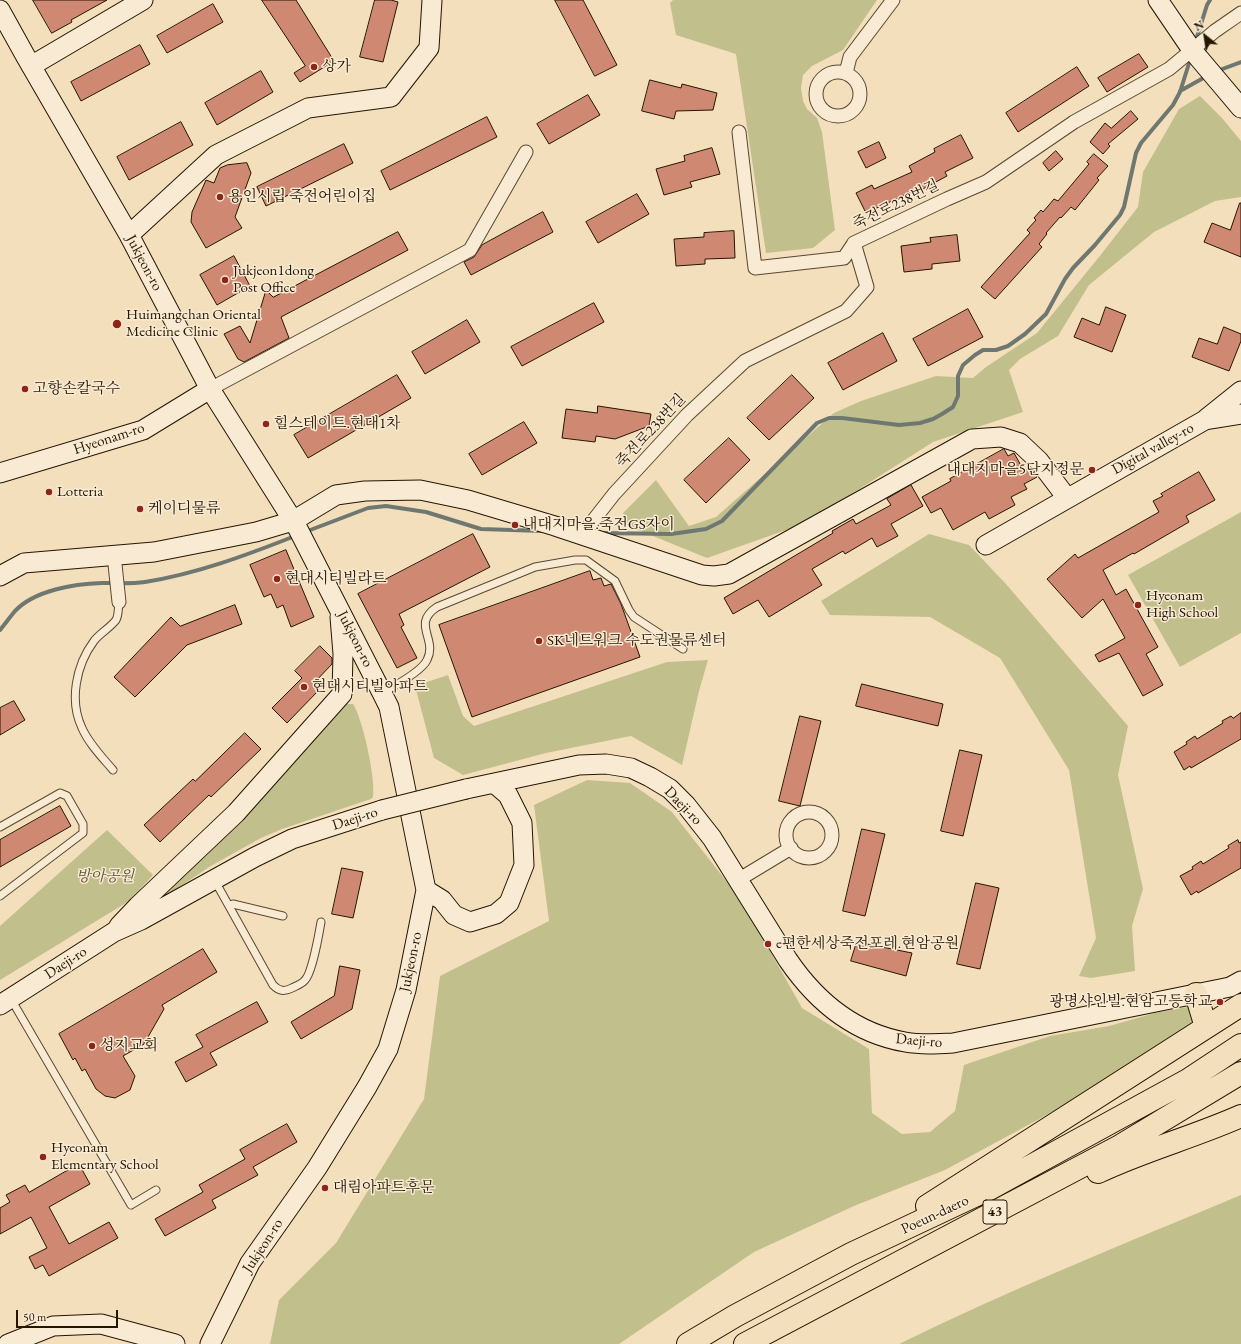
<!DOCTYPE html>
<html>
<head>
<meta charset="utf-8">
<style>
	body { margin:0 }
	#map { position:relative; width:1241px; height:1344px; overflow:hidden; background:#f4dfbc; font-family:"EB Garamond",serif }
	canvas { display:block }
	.north { position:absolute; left:1185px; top:16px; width:40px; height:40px; -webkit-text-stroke:3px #f8ead3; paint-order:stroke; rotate:330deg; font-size:11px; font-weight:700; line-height:16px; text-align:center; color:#251501 }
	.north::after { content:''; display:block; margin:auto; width:14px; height:18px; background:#251501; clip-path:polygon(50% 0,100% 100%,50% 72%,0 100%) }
	.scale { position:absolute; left:16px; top:1310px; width:102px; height:18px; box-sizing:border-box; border:2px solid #251501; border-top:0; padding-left:5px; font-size:12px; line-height:14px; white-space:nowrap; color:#251501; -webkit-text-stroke:3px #f8ead3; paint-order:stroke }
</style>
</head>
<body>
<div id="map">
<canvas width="1241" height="1344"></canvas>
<div class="north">N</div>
<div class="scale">50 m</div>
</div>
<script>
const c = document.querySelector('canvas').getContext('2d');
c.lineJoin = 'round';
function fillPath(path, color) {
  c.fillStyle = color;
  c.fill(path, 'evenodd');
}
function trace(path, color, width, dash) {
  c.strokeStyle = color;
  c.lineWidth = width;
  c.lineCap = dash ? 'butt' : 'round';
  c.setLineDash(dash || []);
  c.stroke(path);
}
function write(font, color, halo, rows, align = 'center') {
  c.font = font + ' "EB Garamond","Noto Serif KR",serif';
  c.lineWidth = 3;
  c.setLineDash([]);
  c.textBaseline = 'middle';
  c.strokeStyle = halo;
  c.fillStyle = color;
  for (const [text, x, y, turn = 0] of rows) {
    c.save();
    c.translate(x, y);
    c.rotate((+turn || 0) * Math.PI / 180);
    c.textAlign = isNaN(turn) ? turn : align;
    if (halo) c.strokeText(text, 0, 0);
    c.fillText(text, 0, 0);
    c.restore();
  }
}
fillPath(new Path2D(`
	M673 0H877L843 50 812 66 803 75 801 88 803 101 807 109 817 118 822 132 835 230 813 248 766 253 736 54 676 35 670 3Z
	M1200 96 1222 118 1241 141V197L1215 201 1154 232 1089 285 1058 336 1020 359 1009 370 1023 412 933 442 806 523 707 558 626 525 623 513 656 480 689 526 716 517 834 413 861 401 936 376 973 378 986 367 1037 333 1099 257 1138 207 1143 172 1179 109Z
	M1241 512V633L1180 667 1128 575Z
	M929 534 969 545 1006 584 1128 726 1118 775 1143 889 1132 926 1135 971 1091 978 1079 976 1096 938 1069 770 1000 658 930 617 830 615 821 601Z
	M708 660 699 691 682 765 631 736 546 753 463 775 434 758 415 686 448 675 463 716 474 726 667 662Z
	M347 704H353C363 719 376 780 373 797L371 799 282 829 261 838 209 867 159 901 156 900 201 854 261 800 343 705Z
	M587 780 630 783 672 812 742 901 802 1008 869 1049 872 1113 902 1134 930 1132 955 1111 964 1065 1050 1036 1109 1026 1155 1013 1193 1006 1197 1021 1089 1092 945 1170 854 1206 754 1252 619 1344H270L279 1300 336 1243 424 1099 440 976 549 921 534 805Z
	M107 830 153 875 129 901 0 980V926Z
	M1241 1195V1344H899C1011 1289 1126 1243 1241 1195Z`), '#c1c08d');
trace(new Path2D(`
	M1195 43 1207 5 1210 0
	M1217 71 1241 62
	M1180 91 1207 76
	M305 532 368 508 386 506 426 512 481 529 543 531
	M602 533 671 534 706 529 722 521 817 423 829 418H842L899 425 920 423 933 419 942 414 953 407 958 396V376L963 365 975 355 983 350H996L1008 346 1025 334 1046 314 1065 279 1073 268 1095 245 1120 215 1124 207 1136 153 1141 143 1173 105 1180 92 1191 57
	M0 630C5 624 10 617 15 611 35 590 74 584 102 583 116 583 131 584 145 582 196 574 247 555 295 536`), '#6e7870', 4);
const building = new Path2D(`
	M33 0H107L71 20 72 22 52 33Z
	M262 0H296L334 61 300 82 294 73 305 66Z
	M375 0H391L398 2 383 62 360 57Z
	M555 0H583L617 65 595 76Z
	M213 4 223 22 167 53 157 36Z
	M140 45 150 64 81 101 71 82Z
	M1139 54 1148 67 1107 92 1098 78Z
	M1077 67 1089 86 1018 132 1006 113Z
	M261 71 273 92 217 125 205 103Z
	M650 80 681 88 682 84 717 93 713 110 676 111 674 119 642 111Z
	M588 95 600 115 549 144 537 124Z
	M1131 111 1138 119 1108 144 1110 146 1103 154 1090 142 1105 123 1111 128Z
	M487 117 497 137 390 190 381 171Z
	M181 122 193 145 129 180 117 157Z
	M961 135 973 158 945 172 947 176 921 190 920 188 866 213 856 193 872 185 874 189 912 172 909 166 935 152 934 149Z
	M879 142 886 158 866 168 858 152Z
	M344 144 353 163 266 206 257 187Z
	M712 148 720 174 690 182 692 187 664 195 656 169 685 161 684 156Z
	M1056 151 1063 159 1049 171 1043 163Z
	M1094 154 1108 166 1097 178 1099 180 1075 210 1071 207 1061 218 1060 217 1046 233 1047 234 1039 244 1042 247 995 299 981 287 1030 233 1027 230 1036 220 1034 218 1041 210 1043 212 1054 199 1058 201 1089 164 1087 162Z
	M247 163 251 173 235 217 242 228 206 248 191 222 192 212 206 180 214 183 220 168 227 165Z
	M637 194 649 214 598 243 586 222Z
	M1240 203H1241V257L1204 242 1212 223 1230 230Z
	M543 212 553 232 471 275 464 262 474 257 482 245Z
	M734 231 735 258 705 259V264L676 266 674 239 704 237V233Z
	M398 232 408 250 281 317 289 338 244 362 238 359 224 334 240 326 250 343 266 290 273 297Z
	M957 235 960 261 932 264V269L904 272 901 246 931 242 930 238Z
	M234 256 250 286 217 305 200 275Z
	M594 303 604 322 522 366 511 347Z
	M1106 307 1126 315 1112 352 1074 337 1082 318 1099 325Z
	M968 309 983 337 928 366 913 339Z
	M467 320 480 342 425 374 412 352Z
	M1224 327 1241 334V341L1229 371 1192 357 1199 338 1217 344Z
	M883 333 897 361 843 390 828 363Z
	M397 375 411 398 308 458 294 435Z
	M792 375 814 398 769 440 747 418Z
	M598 406 651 414 649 426 615 439 596 436 595 442 562 438 566 409 597 413Z
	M524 422 537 443 482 475 469 454Z
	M729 438 750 460 706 503 684 480Z
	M1004 449 1008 456 1014 453 1024 471 1030 468 1037 477 1024 484 1027 489 1011 497 1015 505 989 519 985 512 953 530 941 508 931 513 922 497 951 481 950 479Z
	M1199 472 1215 500 1186 516 1189 522 1134 554 1133 553 1103 570 1116 595 1126 589 1158 647 1146 654 1163 685 1143 696 1119 653 1099 662 1095 655 1125 638 1103 599 1082 618 1047 579 1075 554 1078 558 1159 512 1153 501 1163 496 1161 494Z
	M911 485 923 506 891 524 898 536 877 547 872 538 845 554 843 551 812 569 822 585 769 617 758 600 733 614 724 598 833 533 832 531 853 519 856 524 891 505 887 499Z
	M473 534 490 567 399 614 404 625 401 627 417 658 397 668 358 594Z
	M286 550 314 617 291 627 283 605 277 608 271 594 264 597 250 565Z
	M590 571 593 580 601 578 604 586 611 584 621 604 640 657 472 717 439 625Z
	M235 605 242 624 187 645 135 697 114 677 171 617 180 626Z
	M320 646 332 658V664L313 684 319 690 287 723 272 708 302 678 295 671Z
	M862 684 943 704 938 726 856 706Z
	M14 701 25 720 0 735V708Z
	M1241 713V739L1191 768 1190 766 1184 770 1174 752 1187 744 1186 742 1195 736 1197 739 1223 723 1222 721 1231 716 1233 718Z
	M800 716 821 721 800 806 779 801Z
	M245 733 261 749 211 797 209 795 160 842 144 825 193 779 195 781Z
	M960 750 982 755 963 836 941 831Z
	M60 806 71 826 0 867V840Z
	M862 829 885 834 865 916 843 911Z
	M1238 840 1239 843 1241 842V868L1198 893 1197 891 1191 895 1180 876 1193 869 1192 867 1201 861 1203 864 1229 848 1228 846Z
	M342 868 363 872 353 918 332 914Z
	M976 883 999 888 980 969 957 964Z
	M857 942 912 953 906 976 851 961Z
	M203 949 217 972 162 1005 164 1009 144 1044 123 1056 135 1076 130 1090 115 1098 105 1096 96 1089 85 1069 82 1071 75 1058 73 1060 59 1034Z
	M340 966 360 970 352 1009 301 1039 291 1022 334 996Z
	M257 1002 268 1022 210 1053 217 1065 186 1082 175 1062 203 1047 196 1035Z
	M287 1124 297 1142 253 1167 258 1175 212 1200 216 1208 165 1236 155 1219 203 1192 199 1185 245 1159 240 1150Z
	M79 1164 90 1184 49 1207 69 1244 109 1222 118 1238 49 1276 43 1265 35 1269 29 1257 47 1248 31 1217 0 1234V1208L10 1202 6 1195 25 1185 29 1192Z`);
fillPath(building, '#cf8973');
trace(building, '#251501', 1);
const lane = new Path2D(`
	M382 693C393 687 422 671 427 660 438 639 411 624 437 607L535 567 575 560H586L615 581 629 610 634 617 683 649
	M113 770C102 757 89 744 82 728 69 701 76 665 94 641 100 633 110 628 116 620 119 615 118 607 119 602
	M0 827 60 793 67 796 83 824V833L0 896
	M215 881 273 985C279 991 284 992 292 988 296 986 302 984 305 980 312 973 319 934 321 922
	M230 905 233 904 283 916
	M11 999 131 1205 156 1190`);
const street = new Path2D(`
	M816 94a22 22 0 1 1 44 0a22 22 0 1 1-44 0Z
	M846 73 850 57 893 0
	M739 132 755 268 844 258 854 243
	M210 389 470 250 526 152
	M582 535 614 494 687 415 745 361 846 311 867 287 854 243 947 199 986 182 1074 122 1169 69 1215 31 1241 13
	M114 555 119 602
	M786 835a23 23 0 1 1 46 0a23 23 0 1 1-46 0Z
	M738 880 791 848`);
const secondary = new Path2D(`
	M1158 0 1192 50 1241 108
	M0 10 26 57 129 235 210 389 297 527 382 693 389 707 426 890 406 990 388 1049 367 1087 317 1168 250 1263 210 1344
	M31 66 143 0
	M129 235 216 155 308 108 391 97 429 48 432 0
	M1206 419 1241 391
	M0 473 143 430 210 389
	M986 545 1205 420 1241 414
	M0 576 24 563 154 552 256 532 293 521 336 495 365 491 420 490 468 500 555 526 702 575 714 576 729 574 972 439 1001 437 1020 443 1039 461 1067 498
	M466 789 579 765 606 764 631 768 650 777 670 789 686 805 712 838 788 960C816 1001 854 1033 905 1042 921 1045 937 1044 953 1043L1230 987 1241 981
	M426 890 442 900 454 915 470 922 496 914 509 903 524 865 522 823 508 795 494 783
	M119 926 138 906 236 813 342 694 343 654 340 617
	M0 1005 114 932 141 920 255 857 292 839 382 810
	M8 1344 53 1326 101 1324 175 1344`);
const highway = new Path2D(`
	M1196 994 1206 1027
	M1098 1172C1144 1150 1194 1137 1241 1116
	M927 1206 1241 1005
	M688 1344 735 1316 851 1254 989 1189 1188 1080 1241 1045
	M745 1344 1120 1146 1241 1073`);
trace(lane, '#594830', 9);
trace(street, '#594830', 15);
trace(secondary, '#251501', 21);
trace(highway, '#251501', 24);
trace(lane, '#f8ead3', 7);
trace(street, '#f8ead3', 13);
trace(secondary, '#f8ead3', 19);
trace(highway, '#f4dfbc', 22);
const secondaryBridge = new Path2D(`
	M382 810 466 789`);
trace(secondaryBridge, '#251501', 21, []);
trace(secondaryBridge, '#f8ead3', 19);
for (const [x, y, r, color] of [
	[314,67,4,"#8f2418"],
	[220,197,4,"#8f2418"],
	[225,280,4,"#8f2418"],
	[117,324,5,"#8f2418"],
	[25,389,4,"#8f2418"],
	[266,424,4,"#8f2418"],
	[1092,470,4,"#8f2418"],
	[49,492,4,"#8f2418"],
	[140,509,4,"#8f2418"],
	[515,525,4,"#8f2418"],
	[277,579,4,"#8f2418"],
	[1138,605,4,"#8f2418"],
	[539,641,4,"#8f2418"],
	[304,687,4,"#8f2418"],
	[768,944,4,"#8f2418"],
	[1220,1002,4,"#8f2418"],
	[92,1046,4,"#8f2418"],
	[43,1157,4,"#8f2418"],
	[325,1188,4,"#8f2418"]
]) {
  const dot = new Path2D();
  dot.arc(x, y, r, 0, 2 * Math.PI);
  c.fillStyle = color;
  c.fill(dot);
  trace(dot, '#f8ead3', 1.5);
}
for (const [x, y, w] of [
	[995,1212,24]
]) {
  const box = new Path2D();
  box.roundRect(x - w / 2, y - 12, w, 24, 3);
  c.fillStyle = '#f8ead3';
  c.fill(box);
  trace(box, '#251501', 1);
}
write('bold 14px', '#251501', null, [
	["43",995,1212]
]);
write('15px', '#251501', '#f8ead3', [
	["상가",322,67],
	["용인시립 죽전어린이집",228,197],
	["Jukjeon1dong",233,271],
	["Post Office",233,288],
	["Huimangchan Oriental",126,315],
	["Medicine Clinic",126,332],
	["고향손칼국수",33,389],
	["힐스테이트.현대1차",274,424],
	["내대지마을5단지정문",1084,470,"right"],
	["Lotteria",57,492],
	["케이디물류",148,509],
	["내대지마을.죽전GS자이",523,525],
	["현대시티빌라트",285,579],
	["Hyeonam",1146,596],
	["High School",1146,613],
	["SK네트워크 수도권물류센터",547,641],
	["현대시티빌아파트",312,687],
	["e편한세상죽전포레.현암공원",776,944],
	["광명샤인빌.현암고등학교",1212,1002,"right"],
	["성지교회",100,1046],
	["Hyeonam",51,1148],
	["Elementary School",51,1165],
	["대림아파트후문",333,1188]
], 'left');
write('15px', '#251501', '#f8ead3', [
	["죽전로238번길",896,205,-26],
	["Jukjeon-ro",144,263,62],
	["죽전로238번길",651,431,-47],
	["Hyeonam-ro",109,439,-18],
	["Digital valley-ro",1153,449,-29],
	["Jukjeon-ro",355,639,63],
	["Daeji-ro",683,806,46],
	["Daeji-ro",355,819,-18],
	["Jukjeon-ro",411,962,-78],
	["Daeji-ro",66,963,-33],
	["Daeji-ro",919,1041,5],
	["Poeun-daero",935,1215,-25],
	["Jukjeon-ro",263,1246,-57]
]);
write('italic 15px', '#5c5132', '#f8ead3', [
	["방아공원",105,877]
]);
</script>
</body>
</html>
